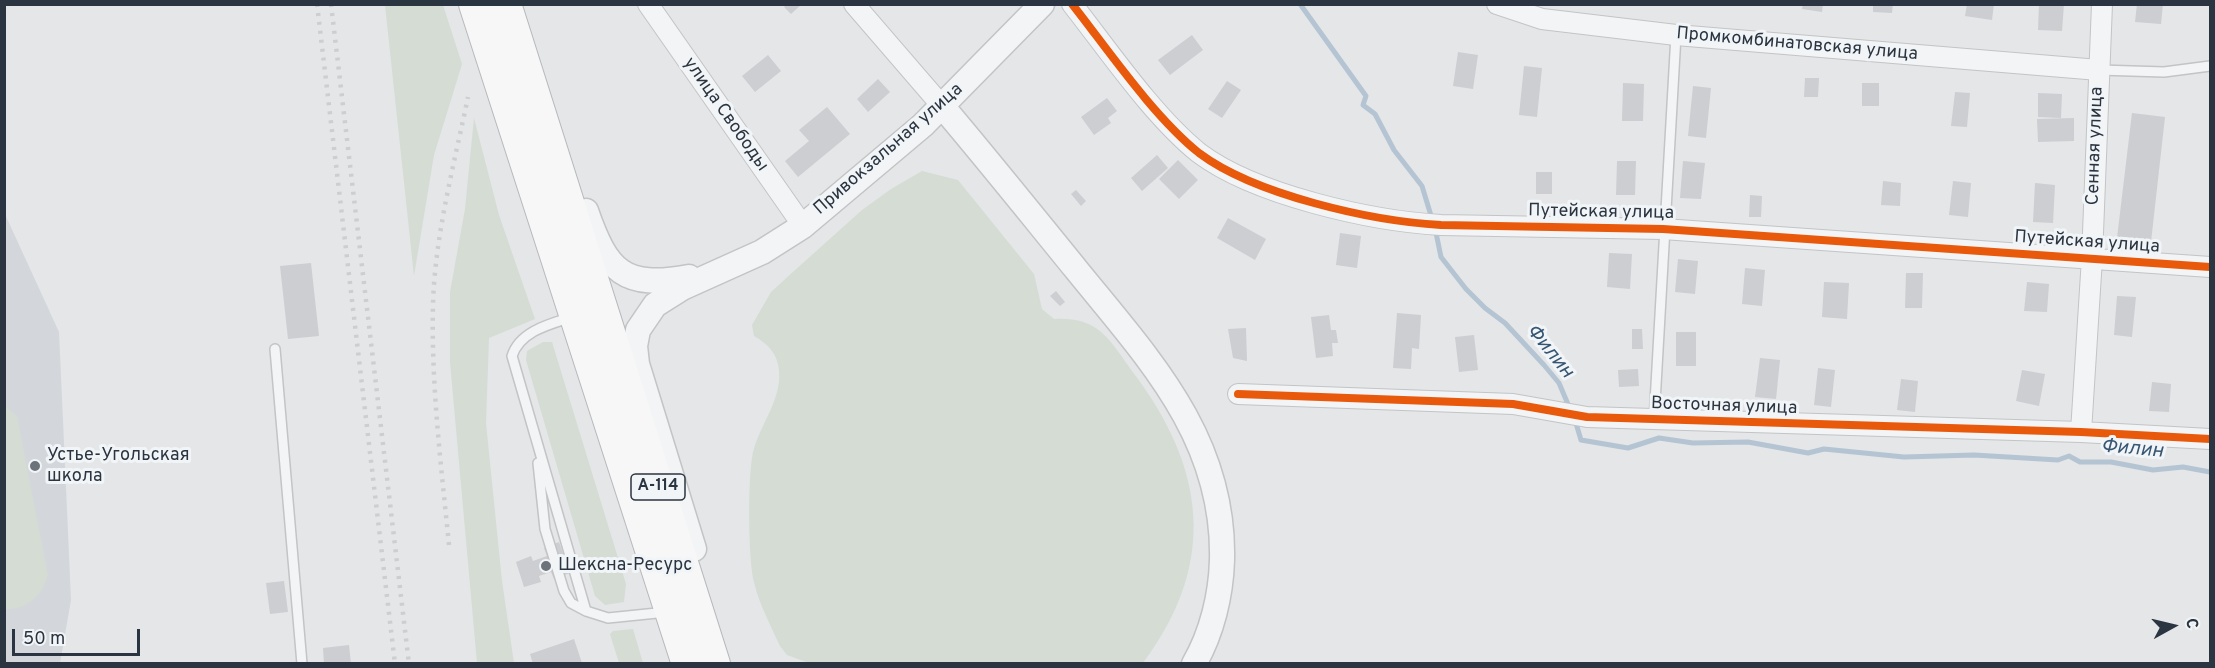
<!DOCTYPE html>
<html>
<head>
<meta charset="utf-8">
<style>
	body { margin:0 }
	#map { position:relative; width:2215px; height:668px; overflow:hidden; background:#e4e6e8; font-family:Overpass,sans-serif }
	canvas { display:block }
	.frame { position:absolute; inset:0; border:6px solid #2b3541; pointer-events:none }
	.north { position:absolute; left:2143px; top:596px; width:60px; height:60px; -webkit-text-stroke:4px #f2f5f7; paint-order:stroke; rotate:82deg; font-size:16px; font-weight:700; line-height:24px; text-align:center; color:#2b3541 }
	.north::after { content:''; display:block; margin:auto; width:21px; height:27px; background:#2b3541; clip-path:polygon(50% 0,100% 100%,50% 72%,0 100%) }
	.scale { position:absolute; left:12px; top:629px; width:128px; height:27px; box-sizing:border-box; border:3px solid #2b3541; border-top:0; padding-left:8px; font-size:18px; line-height:21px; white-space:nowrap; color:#2b3541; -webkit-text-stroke:4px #f2f5f7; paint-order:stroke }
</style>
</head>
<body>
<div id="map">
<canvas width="2215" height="668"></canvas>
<div class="frame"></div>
<div class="north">С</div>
<div class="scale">50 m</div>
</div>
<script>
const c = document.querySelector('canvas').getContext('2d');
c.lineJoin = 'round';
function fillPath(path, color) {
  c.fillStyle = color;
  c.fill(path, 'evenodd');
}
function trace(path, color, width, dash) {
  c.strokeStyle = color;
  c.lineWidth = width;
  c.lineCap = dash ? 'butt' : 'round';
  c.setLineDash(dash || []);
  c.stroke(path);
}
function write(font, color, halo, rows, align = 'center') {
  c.font = font + ' Overpass,sans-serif';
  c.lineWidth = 6;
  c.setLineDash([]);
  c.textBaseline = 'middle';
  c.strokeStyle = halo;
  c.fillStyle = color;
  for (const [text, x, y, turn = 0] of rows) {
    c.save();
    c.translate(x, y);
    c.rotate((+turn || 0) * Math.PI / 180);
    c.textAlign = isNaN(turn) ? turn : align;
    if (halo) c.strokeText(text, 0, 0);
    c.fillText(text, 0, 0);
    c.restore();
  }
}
fillPath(new Path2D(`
	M4 212 59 332 71 600 60 663H5Z`), '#d3d6db');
fillPath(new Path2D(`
	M385 5H443L462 64 434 155 414 276Z
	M474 118 499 215 535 319 489 338 486 423 502 581 514 663H477L450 362V292L465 209Z
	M922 171 958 180 1034 274 1042 309 1054 319C1099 317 1108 338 1132 371 1206 468 1218 563 1143 663H809L787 655 780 646C771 626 759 604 754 582 748 560 748 482 752 458 756 429 782 402 779 371 778 354 768 344 754 336L752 325 771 292 794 271 862 210 891 189Z
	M543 342H552L626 584 624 602 605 605 595 596 526 360 527 351Z
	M5 406 17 416 48 575C42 596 27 610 4 609Z
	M633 629 643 663H619L610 634 613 631Z`), '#d5dcd4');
trace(new Path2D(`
	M1300 4 1366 96 1363 105 1375 114 1394 150 1422 186 1432 219
	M1435 228 1441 257 1466 289 1485 308 1505 323 1544 365 1559 383 1570 409
	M1575 420 1581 440 1628 448 1659 438 1693 443 1748 442 1808 453 1824 449 1904 457 1974 455 2058 460 2069 456 2080 462H2111L2153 470 2183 467 2210 472`), '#b4c4d2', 5);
fillPath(new Path2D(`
	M787 4H802L791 14 784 7Z
	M1803 4H1823L1822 12 1802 9Z
	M1873 4H1893L1892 13 1873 12Z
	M1967 4H1994L1992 20 1965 16Z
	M2039 4H2064L2062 31 2038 30Z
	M2137 4H2163L2161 24 2135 22Z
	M1192 35 1203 50 1170 75 1158 60Z
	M1458 52 1478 55 1473 89 1453 86Z
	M768 55 781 71 755 92 742 76Z
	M1524 66 1542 68 1537 117 1519 115Z
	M1805 78H1819L1818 97H1804Z
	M878 79 890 92 868 112 857 99Z
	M1227 81 1241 90 1222 118 1208 109Z
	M1623 83 1644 84 1643 121H1622Z
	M1862 83H1879V106H1862Z
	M1693 86 1711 88 1706 138 1688 136Z
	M1955 92 1970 93 1967 127 1951 126Z
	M2038 93 2062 94 2061 118 2038 117Z
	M1107 98 1117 111 1108 118 1111 123 1094 135 1081 117Z
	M827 107 850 134 798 177 785 161 809 141 799 130Z
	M2132 113 2165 117 2151 242 2117 238Z
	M2074 118V141L2038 142 2037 119Z
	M1157 155 1168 168 1142 191 1131 178Z
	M1178 160 1198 180 1179 199 1159 179Z
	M1617 161H1636L1635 195H1616Z
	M1683 161 1705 163 1701 199 1680 198Z
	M1536 172H1552V194H1536Z
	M1883 181 1901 183 1900 206 1881 205Z
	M1953 181 1971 183 1968 217 1949 215Z
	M2035 183 2055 185 2053 223 2033 222Z
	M1076 190 1086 201 1081 206 1071 194Z
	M1750 195 1762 196 1761 217H1749Z
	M1228 218 1266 239 1255 260 1217 238Z
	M1340 233 1361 236 1357 268 1336 265Z
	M1609 253 1632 254 1630 289 1607 287Z
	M1678 259 1698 261 1695 294 1675 292Z
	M311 263 319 336 288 339 280 266Z
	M1745 268 1765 270 1762 306 1742 304Z
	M1906 273H1923L1922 308H1905Z
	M1824 282 1849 283 1847 319 1822 317Z
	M2027 282 2049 284 2047 312 2024 311Z
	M1056 291 1065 302 1060 306 1050 296Z
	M2117 296 2136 297 2132 337 2114 335Z
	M1397 313 1421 315 1419 349 1412 348 1411 369 1393 368Z
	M1329 315 1331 330H1336L1338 343H1332L1333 356 1316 358 1311 317Z
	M1246 328 1247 361 1233 358 1228 329Z
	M1632 329H1642L1643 349H1632Z
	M1676 332H1696V366H1676Z
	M1474 335 1478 370 1459 372 1455 337Z
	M1760 358 1780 360 1776 399 1755 397Z
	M1818 368 1835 370 1831 407 1814 405Z
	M1638 369 1639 386 1619 387 1618 370Z
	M2022 370 2045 374 2039 406 2016 401Z
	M1901 379 1918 381 1915 412 1897 410Z
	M2152 382 2171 384 2169 412 2149 411Z
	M559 542 570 573 554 579 551 572 539 576 541 582 524 587 516 562 531 556 533 561 547 556 544 548Z
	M284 581 288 612 270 614 266 583Z
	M574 639 582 663 533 664 530 654Z
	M349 645 351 664H324L323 648Z`), '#ccced1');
const service = new Path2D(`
	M2099 70 2164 72 2210 66
	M572 317C550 324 520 331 512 356L586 611 608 618 667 612
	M275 349 302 664
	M1654 420 1676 35
	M538 463 545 529 564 591 571 603 586 611`);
const minor = new Path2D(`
	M648 4 803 226
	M854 4 942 106
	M1072 4C1109 51 1153 116 1199 153 1255 195 1371 221 1441 225L1663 229 2210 267
	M1497 4 1542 19 1676 35 2099 70
	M1238 394 1513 404 1587 417 2081 432 2210 439
	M2081 432 2092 258 2102 4`);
const tertiary = new Path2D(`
	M942 106C987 159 1031 214 1075 268 1147 357 1225 437 1222 560 1221 595 1212 633 1194 664
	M586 211C607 272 624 289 689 277
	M694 549 637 364 635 346 638 330 655 305 682 288 762 252 803 226 923 125 1042 4`);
const trunk = new Path2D(`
	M475 4 688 664
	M505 4 714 664`);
trace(service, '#c2c4c6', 12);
trace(minor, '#c2c4c6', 22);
trace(tertiary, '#c2c4c6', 27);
trace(trunk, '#b7b9bd', 34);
trace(service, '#f3f4f5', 9);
trace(minor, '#f3f4f5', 20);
trace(tertiary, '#f3f4f5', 24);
trace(trunk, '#f7f7f7', 32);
trace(new Path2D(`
	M317 4 395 664
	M331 4 409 664
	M449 545C441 465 431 384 433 304 435 235 454 165 468 97`), '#cdced0', 4.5, [3, 6]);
trace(new Path2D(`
	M1072 4C1109 51 1153 116 1199 153 1255 195 1371 221 1441 225L1663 229 2210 267
	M1238 394 1513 404 1587 417 2081 432 2210 439`), '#e8590c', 8);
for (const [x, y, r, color] of [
	[35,466,6,"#6c737b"],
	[546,566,6,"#6c737b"]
]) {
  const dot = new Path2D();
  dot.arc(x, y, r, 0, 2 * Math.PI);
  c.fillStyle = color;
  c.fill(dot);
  trace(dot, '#f2f5f7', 2);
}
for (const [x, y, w] of [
	[658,487,54]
]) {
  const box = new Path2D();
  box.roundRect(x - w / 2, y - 13, w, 26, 4.5);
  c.fillStyle = '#f2f5f7';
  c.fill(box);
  trace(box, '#2b3541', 1.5);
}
write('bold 16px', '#2b3541', null, [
	["А-114",658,487]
]);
write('18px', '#2b3541', '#f2f5f7', [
	["Промкомбинатовская улица",1797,45,5],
	["улица Свободы",725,115,55],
	["Сенная улица",2096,146,-88],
	["Привокзальная улица",889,150,-41],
	["Путейская улица",1601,213,1],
	["Путейская улица",2087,243,4],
	["Восточная улица",1724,407,2]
]);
write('18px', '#2b3541', '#f2f5f7', [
	["Устье-Угольская",47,456],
	["школа",47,477],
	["Шексна-Ресурс",558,566]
], 'left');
write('italic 20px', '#375673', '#f2f5f7', [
	["Филин",1549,352,51],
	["Филин",2132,450,5]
]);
</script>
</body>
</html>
